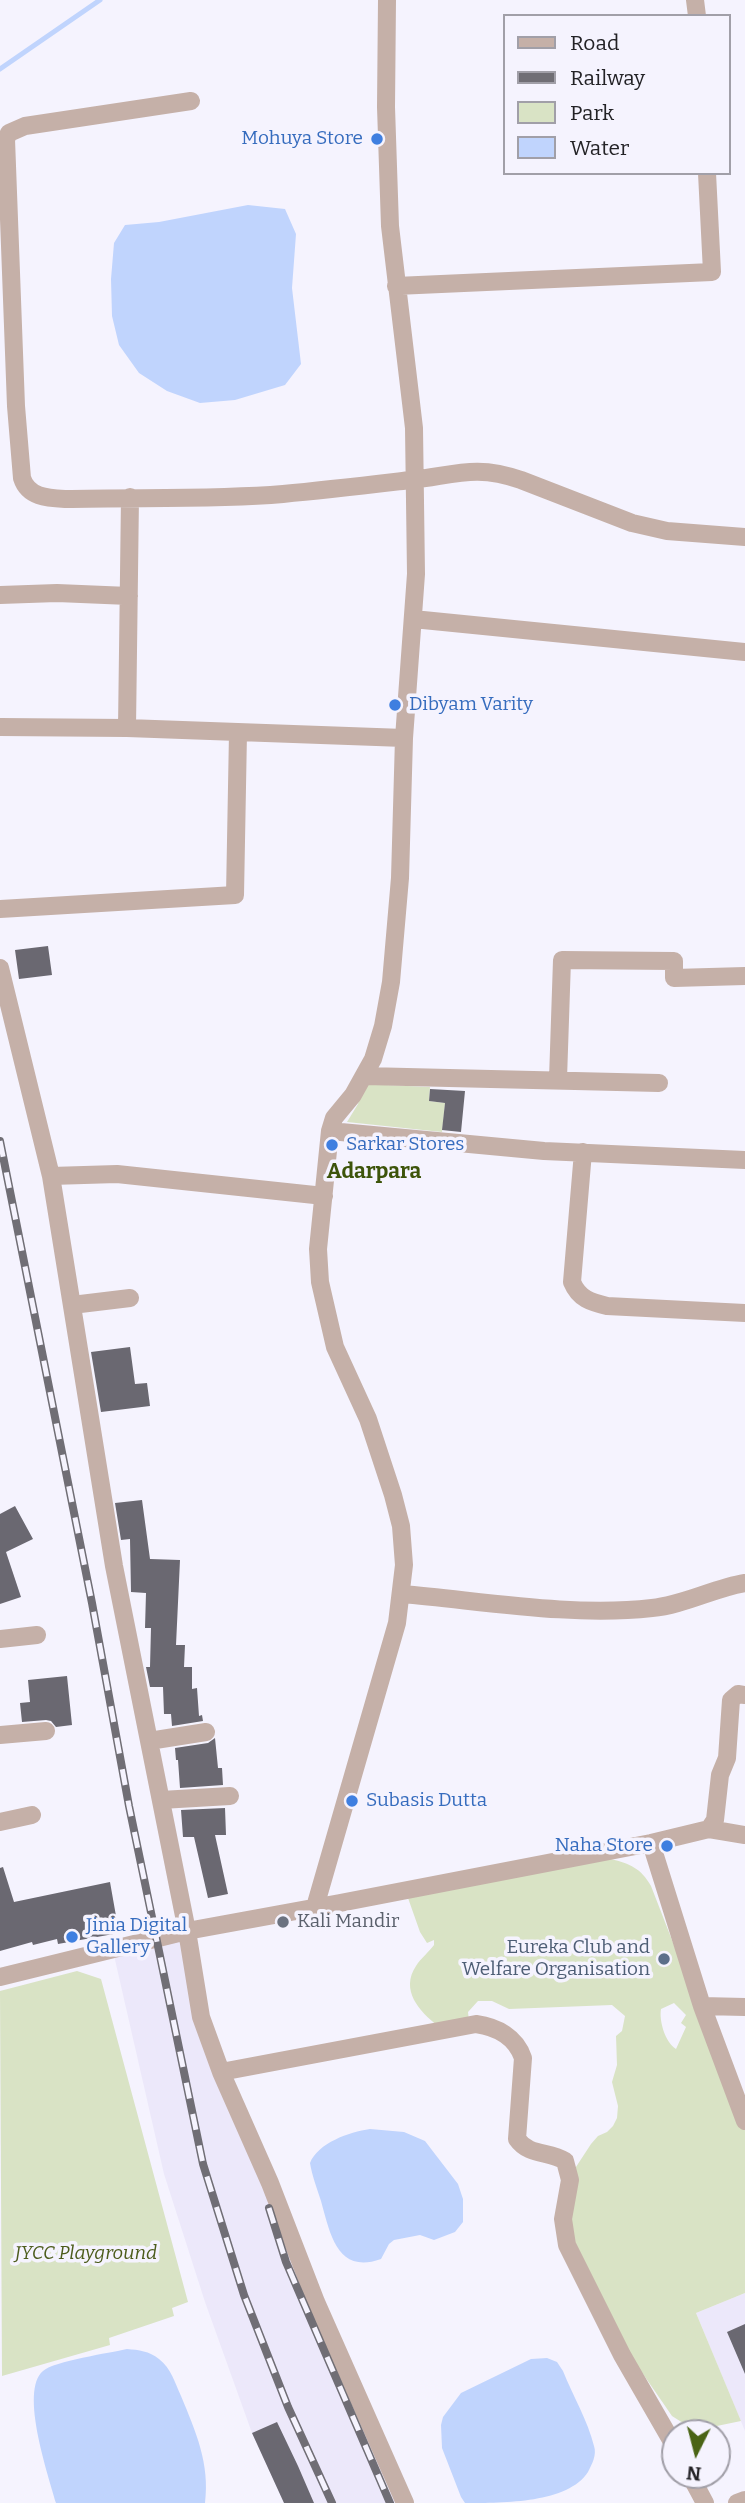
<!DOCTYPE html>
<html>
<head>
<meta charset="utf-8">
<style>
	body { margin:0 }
	#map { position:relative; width:745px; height:2503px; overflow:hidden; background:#f5f3fe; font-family:Bitter,serif }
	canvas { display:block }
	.legend { position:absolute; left:503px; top:14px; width:228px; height:161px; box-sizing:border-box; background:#f5f3fe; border:2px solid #a19fa8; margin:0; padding:9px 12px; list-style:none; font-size:21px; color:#232226 }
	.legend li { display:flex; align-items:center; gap:14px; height:35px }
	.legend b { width:35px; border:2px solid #a19fa8 }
	.north { position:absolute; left:661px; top:2419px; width:70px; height:70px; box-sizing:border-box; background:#f5f3fe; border:2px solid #a19fa8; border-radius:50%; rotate:186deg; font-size:19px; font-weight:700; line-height:28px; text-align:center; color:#232226 }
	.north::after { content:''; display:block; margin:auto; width:24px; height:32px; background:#4a6415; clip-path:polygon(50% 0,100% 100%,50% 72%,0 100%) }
</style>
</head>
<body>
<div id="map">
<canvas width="745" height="2503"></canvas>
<ul class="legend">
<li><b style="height:9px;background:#c5b0a8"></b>Road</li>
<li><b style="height:9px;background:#706e75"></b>Railway</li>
<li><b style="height:19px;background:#d9e3c5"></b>Park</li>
<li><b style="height:19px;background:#c0d4fd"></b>Water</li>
</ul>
<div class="north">N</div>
</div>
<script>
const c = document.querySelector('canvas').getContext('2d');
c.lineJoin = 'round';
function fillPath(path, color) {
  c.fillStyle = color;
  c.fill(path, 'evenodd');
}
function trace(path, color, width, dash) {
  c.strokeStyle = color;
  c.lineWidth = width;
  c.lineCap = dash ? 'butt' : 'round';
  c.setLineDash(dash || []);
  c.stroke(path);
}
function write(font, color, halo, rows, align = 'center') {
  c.font = font + ' Bitter,serif';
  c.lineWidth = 7;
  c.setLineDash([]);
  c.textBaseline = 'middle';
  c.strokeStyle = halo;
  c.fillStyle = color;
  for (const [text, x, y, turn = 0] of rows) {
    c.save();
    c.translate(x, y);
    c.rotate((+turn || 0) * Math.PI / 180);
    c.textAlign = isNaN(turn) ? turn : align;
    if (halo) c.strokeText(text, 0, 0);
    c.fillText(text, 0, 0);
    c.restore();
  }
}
fillPath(new Path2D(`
	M179 1936 216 2063 400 2503H284L252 2433 205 2302 164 2174 113 1951Z
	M745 2293V2431L696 2313Z`), '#ece8fa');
fillPath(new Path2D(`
	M363 1084 430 1087 429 1101 445 1103 442 1132 347 1122 358 1104Z
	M611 1859C630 1864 641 1868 651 1886L745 2128V2293L696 2313 741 2421 707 2428 683 2423 672 2416 632 2358 570 2241 574 2170 591 2144 598 2136 607 2132 613 2126 617 2118 618 2106 612 2082 617 2065 616 2036 622 2031 625 2016 612 2005 509 2009 492 2001H478L468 2012 469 2021 438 2026C419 2011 400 1990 416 1966 421 1958 429 1952 434 1945V1940L427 1943 420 1932 408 1898ZM674 2003 686 2015 681 2023 686 2027 676 2049C665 2042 659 2021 661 2009Z
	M77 1971 101 1979 188 2302 172 2308 174 2316 109 2338 110 2345 2 2376 0 1991Z`), '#d9e3c5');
fillPath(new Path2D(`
	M248 205 285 209 296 234 292 288 301 364 285 385 235 400 200 403 167 391 139 373 119 345 112 316 111 279 114 243 125 225 159 222Z
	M370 2129 404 2132 425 2141 458 2184 463 2199V2222L455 2232 434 2240 420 2235 394 2240 389 2244 381 2259C337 2275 330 2233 321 2201 317 2188 312 2176 310 2163 318 2143 349 2132 370 2129Z
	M127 2349C139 2350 149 2351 159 2359 171 2368 175 2383 181 2396 196 2432 210 2464 205 2503H56C49 2477 19 2391 43 2371 54 2361 110 2353 127 2349Z
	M547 2358 557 2362 563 2371C573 2396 588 2421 594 2446 597 2455 592 2464 588 2472 568 2503 505 2503 465 2503L461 2497 442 2448 441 2425 443 2417 461 2393 531 2359Z`), '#c0d4fd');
trace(new Path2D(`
	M0 69 100 0`), '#c0d4fd', 5);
fillPath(new Path2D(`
	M48 946 52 975 19 979 15 950Z
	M430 1089 465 1091 461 1132 442 1130 445 1103 429 1101Z
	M130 1347 135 1384 147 1383 150 1406 101 1412 91 1352Z
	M142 1500 150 1559 180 1560 176 1645H185L184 1667H192V1689L197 1688 199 1716 202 1715 203 1721 172 1726 171 1714H164L163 1687H150L146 1667H150L151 1628H145L146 1593 131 1592 130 1539 121 1540 115 1503Z
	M15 1506 33 1539 6 1552 21 1597 0 1604V1514Z
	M67 1676 72 1725 56 1727 51 1721 46 1720 22 1722 20 1703 30 1702 28 1680Z
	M215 1738 218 1768H222L223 1785 180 1788 178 1760H176L175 1748 208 1743Z
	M225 1808 226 1835H215L228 1894 208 1898 194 1837H183L181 1810Z
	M3 1867 14 1902 110 1882 119 1933 58 1944 57 1939 33 1945 32 1942 0 1951V1868Z
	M745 2324V2374L727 2332Z
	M277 2422 298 2466 314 2503H284L252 2433Z`), '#6a6871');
trace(new Path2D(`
	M695 0 697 16
	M191 101 25 126 9 133 6 139 16 406 22 478C28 497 47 498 65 499 137 497 211 500 283 494 326 490 368 485 411 480 455 475 476 464 521 480L632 523 667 531 745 537
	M396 286 712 272 707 173
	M0 595 57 593 129 596
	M413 619 745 652
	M0 727 127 728 404 738
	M127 728 130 497
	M0 909 235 895 238 733
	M0 968 51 1176 114 1566 187 1931 201 2017 221 2072 270 2183 316 2302 405 2503
	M365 1076 659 1083
	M558 1079 562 960 674 961V978L745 976
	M330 1131 544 1151 745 1160
	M583 1152 572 1282C579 1299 591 1302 607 1306L745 1313
	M51 1176 117 1174 324 1196
	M72 1305 130 1298
	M402 1594C483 1601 572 1617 652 1608 684 1605 714 1588 745 1583
	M0 1639 37 1635
	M0 1735 46 1731
	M149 1741 206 1732
	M161 1800 230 1796
	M0 1822 32 1815
	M709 1829 745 1835
	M651 1843 702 2006 745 2007
	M315 1907 397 1623 404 1565 401 1526 393 1495 368 1419 335 1347 320 1282 318 1249 330 1131 334 1118 353 1095 373 1059 383 1026 391 982 400 878 404 738 416 574 414 428 390 226 386 107 387 0
	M0 1977 187 1931 340 1903 651 1843 709 1829 715 1820 720 1775 727 1758 731 1700 738 1694 745 1695
	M702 2006 745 2121
	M221 2072 476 2024C497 2027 516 2037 523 2058L517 2139C529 2156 549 2151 565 2161L570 2180 563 2219 567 2245 622 2355 675 2447
	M690 2475 705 2503
	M737 2503 745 2500`), '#c5b0a8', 18);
const rail = new Path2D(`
	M0 1141 92 1603 129 1806 203 2164 244 2295 288 2407 332 2503
	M269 2208 286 2262 390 2503`);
trace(rail, '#706e75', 8);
trace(rail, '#f5f3fe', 5, [16]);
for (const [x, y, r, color] of [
	[377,139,7,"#3f7fe0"],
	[395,705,7,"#3f7fe0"],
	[332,1145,7,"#3f7fe0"],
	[352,1801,7,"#3f7fe0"],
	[667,1846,7,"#3f7fe0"],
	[283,1922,7,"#6b7280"],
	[72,1937,7,"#3f7fe0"],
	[664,1959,7,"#5c6f8a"]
]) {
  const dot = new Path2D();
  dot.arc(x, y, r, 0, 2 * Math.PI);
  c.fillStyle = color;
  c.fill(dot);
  trace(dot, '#f5f3fe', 2.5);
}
write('19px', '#366cbe', '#f5f3fe', [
	["Mohuya Store",363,139,"right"],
	["Dibyam Varity",409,705],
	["Sarkar Stores",346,1145],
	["Subasis Dutta",366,1801],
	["Naha Store",653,1846,"right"],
	["Jinia Digital",86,1926],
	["Gallery",86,1948]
], 'left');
write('19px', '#5b616d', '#f5f3fe', [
	["Kali Mandir",297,1922]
], 'left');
write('19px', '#4e5e75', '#f5f3fe', [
	["Eureka Club and",650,1948],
	["Welfare Organisation",650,1970]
], 'right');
write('italic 19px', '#4c5c1c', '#f5f3fe', [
	["JYCC Playground",86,2254]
]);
write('bold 21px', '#3d540a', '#f5f3fe', [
	["Adarpara",374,1172]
]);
</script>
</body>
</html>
